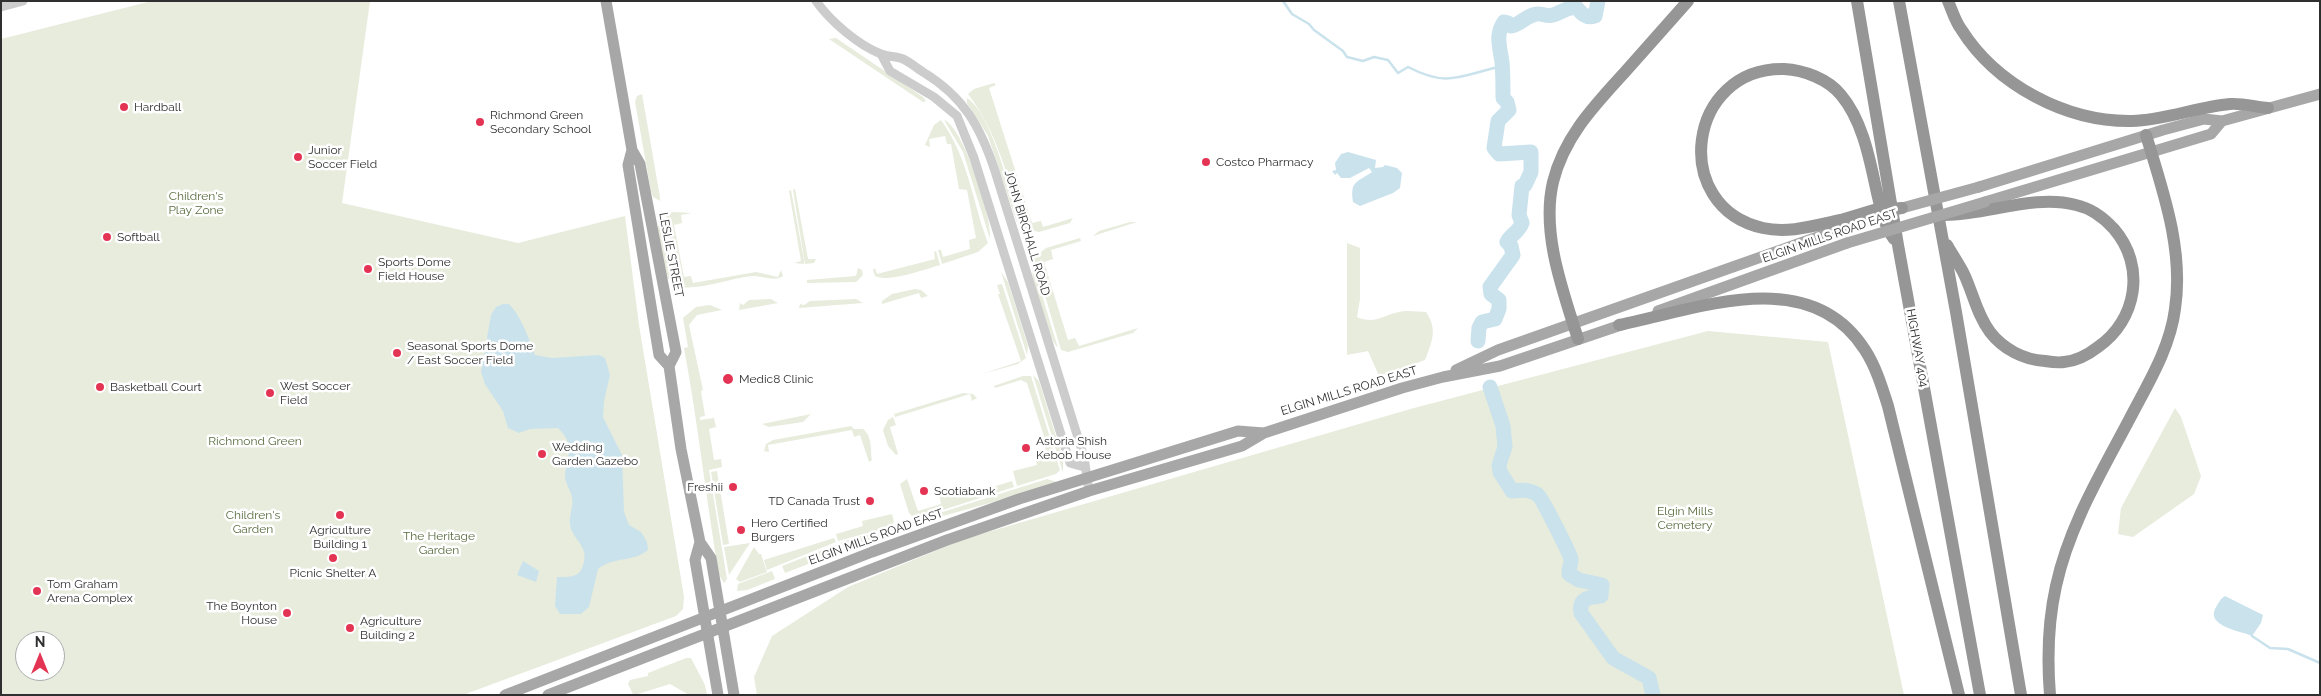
<!DOCTYPE html>
<html>
<head>
<meta charset="utf-8">
<style>
	body { margin:0 }
	#map { position:relative; width:2321px; height:696px; overflow:hidden; background:#fff; font-family:Raleway,sans-serif }
	canvas { display:block }
	.frame { position:absolute; inset:0; border:2px solid #2f2f2f; pointer-events:none }
	.north { position:absolute; left:15px; top:631px; width:50px; height:50px; box-sizing:border-box; background:#fff; border:1px solid #acacac; border-radius:50%; rotate:0deg; font-size:14px; font-weight:700; line-height:20px; text-align:center; color:#2f2f2f }
	.north::after { content:''; display:block; margin:auto; width:18px; height:22px; background:#e33454; clip-path:polygon(50% 0,100% 100%,50% 72%,0 100%) }
</style>
</head>
<body>
<div id="map">
<canvas width="2321" height="696"></canvas>
<div class="frame"></div>
<div class="north">N</div>
</div>
<script>
const c = document.querySelector('canvas').getContext('2d');
c.lineJoin = 'round';
function fillPath(path, color) {
  c.fillStyle = color;
  c.fill(path, 'evenodd');
}
function trace(path, color, width, dash) {
  c.strokeStyle = color;
  c.lineWidth = width;
  c.lineCap = dash ? 'butt' : 'round';
  c.setLineDash(dash || []);
  c.stroke(path);
}
function write(font, color, halo, rows, align = 'center') {
  c.font = font + ' Raleway,sans-serif';
  c.lineWidth = 5;
  c.setLineDash([]);
  c.textBaseline = 'middle';
  c.strokeStyle = halo;
  c.fillStyle = color;
  for (const [text, x, y, turn = 0] of rows) {
    c.save();
    c.translate(x, y);
    c.rotate((+turn || 0) * Math.PI / 180);
    c.textAlign = isNaN(turn) ? turn : align;
    if (halo) c.strokeText(text, 0, 0);
    c.fillText(text, 0, 0);
    c.restore();
  }
}
fillPath(new Path2D(`
	M152 1H370L342 203 518 243 625 216 639 325 684 597 683 609 676 616 463 695H1V39ZM25 641H55V671H25Z
	M836 38 923 97 926 101 923 102 829 39Z
	M994 83 996 85 989 88 1032 223 1041 221 1043 227 1073 218 1070 223 1039 232 1025 229 1024 224H1022C1008 179 998 133 968 94L974 89Z
	M642 94 660 197V201L653 197 651 191 635 102 637 96Z
	M967 98C991 113 1009 188 1017 215V223L988 136 967 103Z
	M941 120C969 159 972 201 988 243L978 252 942 264 938 250H941L943 257 970 249 969 240 976 238 967 190 959 189 951 144H947L945 136 929 139 930 147 925 145 934 125Z
	M944 120C963 126 993 219 990 239L963 152Z
	M795 189 808 259H816L814 263 805 264 793 190Z
	M791 190 804 260V264L794 263 801 261 789 191Z
	M673 212 692 213 681 215 682 223 674 225 684 277 691 276 693 283 756 272 778 277 781 270 783 276C776 282 762 276 753 276 729 278 703 290 679 287L666 216Z
	M663 218 664 221 675 281 671 278 668 279 666 276 657 228Z
	M1130 222H1137L1093 236 1099 231Z
	M1080 238 1081 241 1051 250 1053 259 1044 262 1068 340 1075 338 1079 346 1138 328 1133 333 1068 352 1061 350 1034 258 1046 248Z
	M1347 243 1360 248V299L1357 317C1375 325 1383 315 1399 312 1407 310 1418 312 1426 312 1438 329 1432 342 1425 360L1379 376 1368 351 1347 355Z
	M936 251 940 265C925 269 889 283 875 276L873 270 875 268 877 274 935 259 934 252Z
	M1032 264 1034 269 1058 348C1048 338 1030 279 1032 264Z
	M858 268 862 270 863 275 856 282 807 283V280L856 276Z
	M1001 272 1008 282 1028 346 1027 355Z
	M1002 284 1026 358 1018 364 982 374 1021 361 998 294H1000L997 285Z
	M915 289 921 290 928 296 921 298 919 293 882 304V301L892 294Z
	M771 299 778 303 739 310 740 303 743 305 749 300Z
	M856 299 863 303 799 308 800 304 804 305 810 301Z
	M710 305 722 310 697 315 689 325 703 390 701 391 705 416 700 417V420L714 418 716 427 709 429 714 460 721 459 722 467 709 470 727 579 724 583 719 575C706 499 698 423 684 348L688 347 683 318 696 307Z
	M1708 331 1828 342 1904 695H757L754 677 772 636 848 587 964 539 1414 408Z
	M1033 375 1039 381 1063 459V473Z
	M1023 376H1031L1060 470 1056 474 1017 486 1013 471 1037 465 1035 458 1047 455 1044 444 1046 443 1027 383 1021 380 995 388 994 386Z
	M963 393 973 394 977 398 972 401 970 394 895 417 894 414Z
	M2175 408 2181 417 2201 476 2194 494 2133 537 2118 534 2121 508Z
	M811 414 803 422 769 427 762 424Z
	M893 417 896 425 890 427 898 454 896 455 888 446 883 430 888 420Z
	M851 426 854 429H863C873 437 870 450 872 460L869 462 860 435 854 437 852 430 768 445 769 452 764 451 766 444 773 440Z
	M717 471 729 544 723 545 711 472Z
	M907 479 918 511 941 504 939 493 957 490 961 497 1012 481 1014 487 915 519 909 513 900 484Z
	M1047 479 1057 482 1023 494 921 522 914 521Z
	M892 514 894 522 890 527 838 541 836 534 863 526 862 521Z
	M893 529 889 533 785 573 782 566 853 538Z
	M834 538 836 542 767 570 764 560Z
	M750 543 729 575 724 547Z
	M754 547 759 554H761L767 572 740 582 736 579Z
	M772 571 775 579 747 590 737 591 738 584Z
	M686 658H691L705 685 707 695H689L670 684 638 694H633L628 684 630 680 648 676V673Z`), '#e7ecdd');
fillPath(new Path2D(`
	M1348 152 1376 160 1375 168 1383 167 1385 165 1397 168 1402 173 1400 188 1393 193 1360 206 1353 202C1350 181 1356 183 1372 172L1369 168 1350 178H1341L1337 173 1335 175 1332 171 1336 170 1335 163 1341 154Z
	M503 304H509C521 316 529 339 535 355L552 358 599 355 605 358 610 375 604 401 603 417 622 455 624 512 629 525 641 532 647 542 648 550C632 563 614 556 598 569L589 607 581 614H560L555 606 557 577C565 577 577 578 581 570 593 547 572 541 570 524 569 515 574 505 572 497 570 489 565 483 565 475 567 454 576 446 558 428L530 429 519 433 508 428 503 411 485 384 481 372 491 315 496 307Z
	M1493 386 1497 390 1503 426 1492 405 1489 394 1490 387Z
	M523 561 539 571 536 582 517 575Z
	M2225 596 2263 615 2261 623 2252 636C2240 631 2207 626 2215 609 2218 604 2220 599 2225 596Z`), '#cae2ec');
trace(new Path2D(`
	M1283 1 1292 14 1309 24 1314 30 1343 51 1347 57 1363 61 1374 57 1388 60 1398 73 1408 67C1445 86 1456 78 1494 68L1501 69
	M2252 636 2270 648 2288 649 2320 663`), '#cae2ec', 2.5);
trace(new Path2D(`
	M1478 341 1479 328 1482 322 1495 319 1499 309V300L1491 294 1490 287 1513 255 1511 246 1507 242C1511 234 1519 232 1522 223L1519 215 1522 186 1525 185 1531 172V152L1499 154 1494 148 1498 121 1509 110 1507 102 1503 98C1503 86 1503 73 1502 62 1500 47 1495 35 1504 22L1508 23 1511 26C1521 25 1526 15 1537 14 1542 13 1547 17 1553 15 1561 13 1567 7 1576 7 1581 13 1586 19 1595 16L1598 1
	M1490 387 1503 426 1505 447 1499 465 1500 472 1512 491C1521 490 1530 489 1538 495 1542 498 1570 554 1571 559 1572 564 1568 568 1569 574L1579 580 1602 585 1601 596C1590 597 1578 598 1581 613L1613 658 1649 678 1653 695`), '#cae2ec', 15);
trace(new Path2D(`
	M816 1C830 21 858 45 881 54 888 57 896 56 903 59 910 62 916 68 923 72 964 97 980 126 995 171L1084 457 1089 491
	M1 7 23 1
	M881 54 890 71 934 97 957 116 974 158 1070 463 1084 467`), '#ccc', 9);
trace(new Path2D(`
	M606 1 632 150 640 164 676 352 669 366 681 449 700 542 711 558 734 695
	M632 150 628 165 659 355 669 366
	M1979 187 2163 130 2204 119 2222 121 2320 94
	M1985 202 2211 134 2222 121
	M1658 311 1847 243
	M1456 370 1498 350 1843 228
	M700 542 695 560 718 695
	M505 695 872 552 1019 499 1238 431 1264 433
	M548 695 947 540 1089 491 1242 446 1264 433 1402 388 1443 377 1500 366 1627 323`), '#a7a7a7', 11);
trace(new Path2D(`
	M1857 1 1898 245 1980 695
	M1899 1 1956 312 2021 695
	M1948 1C1952 10 1955 21 1961 29 1996 85 2066 122 2132 121 2165 120 2197 107 2230 104 2242 103 2256 107 2268 108
	M1945 215C1988 215 2033 194 2076 205 2090 208 2104 218 2114 229 2146 266 2137 320 2098 347 2089 354 2076 361 2064 362 2058 363 2051 362 2045 361 2024 360 2003 349 1990 332 1977 315 1973 293 1964 274 1959 264 1952 254 1947 245
	M1841 220C1816 225 1789 234 1763 228 1669 207 1687 67 1784 69 1804 70 1828 79 1841 95 1863 121 1870 161 1877 193 1881 210 1884 225 1894 239
	M1619 325C1698 309 1810 263 1865 350 1876 367 1882 387 1888 406L1959 695
	M1578 339C1563 291 1541 233 1553 182 1564 137 1594 106 1625 72 1646 48 1667 25 1688 1
	M2050 695C2047 658 2048 622 2056 586 2069 526 2101 473 2129 420 2147 385 2170 349 2175 309 2184 250 2163 191 2146 135`), '#969696', 12);
trace(new Path2D(`
	M1843 228 1902 208 1979 187
	M1847 243 1985 202`), '#a7a7a7', 11);
trace(new Path2D(`
	M1841 220 1874 210 1902 208`), '#969696', 12);
for (const [x, y, r, color] of [
	[124,107,5,"#e33454"],
	[480,122,5,"#e33454"],
	[298,157,5,"#e33454"],
	[1206,162,5,"#e33454"],
	[107,237,5,"#e33454"],
	[368,269,5,"#e33454"],
	[397,353,5,"#e33454"],
	[728,379,6,"#e33454"],
	[100,387,5,"#e33454"],
	[270,393,5,"#e33454"],
	[1026,448,5,"#e33454"],
	[542,454,5,"#e33454"],
	[733,487,5,"#e33454"],
	[924,491,5,"#e33454"],
	[870,501,5,"#e33454"],
	[340,515,5,"#e33454"],
	[741,530,5,"#e33454"],
	[333,558,5,"#e33454"],
	[37,591,5,"#e33454"],
	[287,613,5,"#e33454"],
	[350,628,5,"#e33454"]
]) {
  const dot = new Path2D();
  dot.arc(x, y, r, 0, 2 * Math.PI);
  c.fillStyle = color;
  c.fill(dot);
  trace(dot, '#fff', 2);
}
write('12px', '#2f2f2f', '#fff', [
	["Hardball",134,107],
	["Richmond Green",490,115],
	["Secondary School",490,129],
	["Junior",308,150],
	["Soccer Field",308,164],
	["Costco Pharmacy",1216,162],
	["Softball",117,237],
	["Sports Dome",378,262],
	["Field House",378,276],
	["Seasonal Sports Dome",407,346],
	["/ East Soccer Field",407,360],
	["Medic8 Clinic",739,379],
	["West Soccer",280,386],
	["Field",280,400],
	["Basketball Court",110,387],
	["Astoria Shish",1036,441],
	["Kebob House",1036,455],
	["Wedding",552,447],
	["Garden Gazebo",552,461],
	["Freshii",723,487,"right"],
	["Scotiabank",934,491],
	["TD Canada Trust",860,501,"right"],
	["Hero Certified",751,523],
	["Burgers",751,537],
	["Agriculture",340,530,"center"],
	["Building 1",340,544,"center"],
	["Picnic Shelter A",333,573,"center"],
	["Tom Graham",47,584],
	["Arena Complex",47,598],
	["The Boynton",277,606,"right"],
	["House",277,620,"right"],
	["Agriculture",360,621],
	["Building 2",360,635]
], 'left');
write('12px', '#576b3d', '#fff', [
	["Children's",196,196],
	["Play Zone",196,210],
	["Richmond Green",255,441],
	["Elgin Mills",1685,511],
	["Cemetery",1685,525],
	["Children's",253,515],
	["Garden",253,529],
	["The Heritage",439,536],
	["Garden",439,550]
]);
write('12px', '#2f2f2f', '#fff', [
	["JOHN BIRCHALL ROAD",1027,233,73],
	["ELGIN MILLS ROAD EAST",1830,236,-19],
	["LESLIE STREET",671,255,79],
	["HIGHWAY 404",1917,348,80],
	["ELGIN MILLS ROAD EAST",1349,391,-17],
	["ELGIN MILLS ROAD EAST",876,537,-20]
]);
</script>
</body>
</html>
